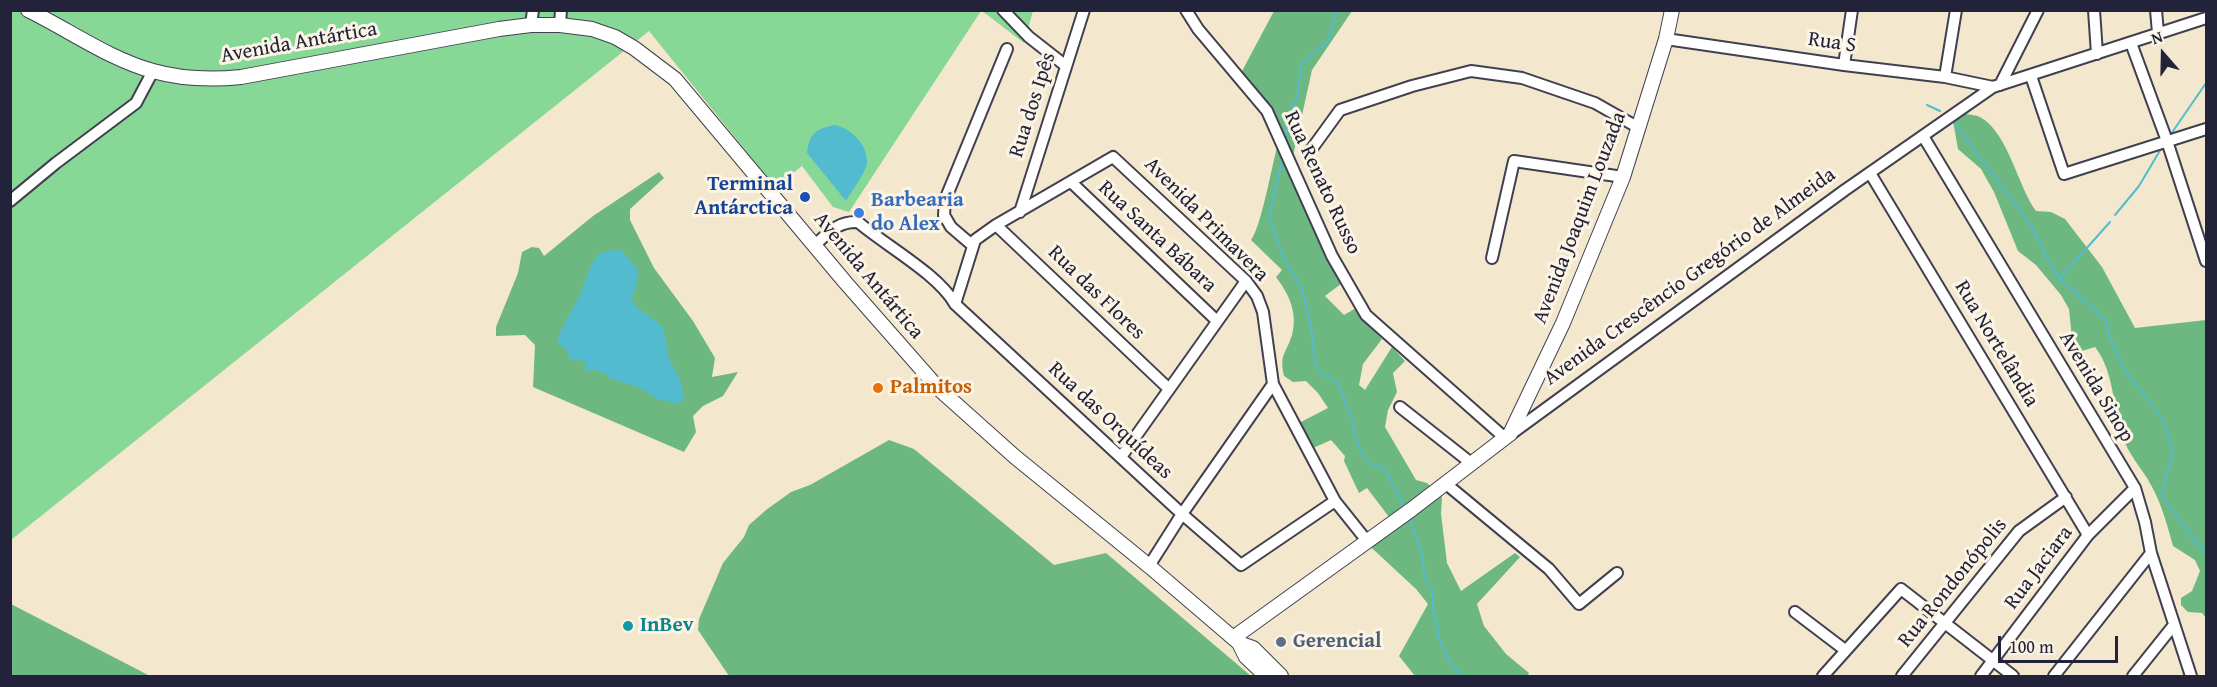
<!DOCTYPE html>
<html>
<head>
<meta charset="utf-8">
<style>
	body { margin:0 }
	#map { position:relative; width:2217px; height:687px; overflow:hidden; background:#f3e8cd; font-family:"Gentium Book Plus",serif }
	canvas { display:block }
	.frame { position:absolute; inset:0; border:12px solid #22223b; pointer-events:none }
	.north { position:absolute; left:2133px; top:24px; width:60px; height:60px; -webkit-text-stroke:4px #fcf5e5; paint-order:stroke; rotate:340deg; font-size:16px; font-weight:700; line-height:24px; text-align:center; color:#22223b }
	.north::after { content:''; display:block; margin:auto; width:21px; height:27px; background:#22223b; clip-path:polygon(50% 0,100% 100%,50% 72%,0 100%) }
	.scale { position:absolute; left:1998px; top:636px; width:120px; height:27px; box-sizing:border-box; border:3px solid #22223b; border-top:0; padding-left:8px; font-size:18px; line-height:21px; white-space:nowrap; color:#22223b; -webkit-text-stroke:4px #fcf5e5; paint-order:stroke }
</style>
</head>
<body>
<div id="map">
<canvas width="2217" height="687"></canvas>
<div class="frame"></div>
<div class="north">N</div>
<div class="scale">100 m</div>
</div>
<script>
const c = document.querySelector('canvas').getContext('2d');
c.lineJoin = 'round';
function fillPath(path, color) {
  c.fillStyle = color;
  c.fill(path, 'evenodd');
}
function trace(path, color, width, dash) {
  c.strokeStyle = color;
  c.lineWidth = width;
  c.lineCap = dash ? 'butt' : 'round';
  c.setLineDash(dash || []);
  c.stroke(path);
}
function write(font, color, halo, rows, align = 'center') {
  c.font = font + ' "Gentium Book Plus",serif';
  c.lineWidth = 6;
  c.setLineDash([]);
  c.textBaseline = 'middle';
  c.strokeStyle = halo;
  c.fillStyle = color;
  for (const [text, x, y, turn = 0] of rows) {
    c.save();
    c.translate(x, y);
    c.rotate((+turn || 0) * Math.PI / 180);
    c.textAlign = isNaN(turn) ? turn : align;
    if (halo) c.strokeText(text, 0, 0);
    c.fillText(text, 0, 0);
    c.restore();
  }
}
fillPath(new Path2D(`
	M11 11H981L849 212 833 207 802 166 775 187 649 31 11 540Z
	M982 11H1033L1024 43Z`), '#87d797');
fillPath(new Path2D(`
	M1274 11H1352L1312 70 1293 156 1272 112 1241 73Z
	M1966 114C1970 115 1976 115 1980 117 2008 132 2018 187 2036 211L2051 212 2065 219 2102 267 2135 328 2206 320V618L2202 613 2188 612 2181 605V598L2192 591 2200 571 2195 560 2173 546C2166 521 2161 501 2147 478 2139 466 2131 456 2125 443 2112 412 2116 374 2095 347L2082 351 2073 349 2069 309 2061 295 2036 265 2018 251 1994 192 1981 169 1958 149 1953 121Z
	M1277 147 1342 283 1325 296 1344 315 1356 308 1364 320 1382 339 1363 364 1359 385 1365 390 1392 347 1405 361 1393 373 1397 392 1388 410 1385 427 1416 480 1427 483 1442 497 1441 514 1447 563 1461 591 1515 553 1520 557 1477 604 1484 626 1506 654 1529 673 1528 676H1415L1399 656 1428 604 1416 589 1361 538 1389 517 1367 488 1359 493 1344 461 1345 456 1331 440 1311 449 1297 424 1328 408 1318 393 1306 381 1293 382 1284 376C1279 354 1286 354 1292 335 1298 313 1289 294 1276 277L1282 270 1251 240C1261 227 1272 166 1277 147Z
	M659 172 664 178 630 209V220L654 268 693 321 715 358 712 377 738 372 723 396 703 406 693 416 696 432 684 452 533 387 535 345 525 335 496 336V327L518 273 522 252 532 247 539 248 544 256 593 216Z
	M889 440 914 449 1054 565 1106 553 1251 676H729L698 630 699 619 723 563 744 537 749 525 766 510 791 492 810 485Z
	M10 604H11L150 676H11Z`), '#6db880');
fillPath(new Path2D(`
	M834 125C849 127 868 144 867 162 867 171 851 192 846 201L807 153C810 133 814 130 834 125Z
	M622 251 638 270 636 289 631 297 636 307 663 327 669 359 679 377 684 397 682 402 674 403 655 398 639 387 611 379 601 371 597 372 594 369 586 371V363L579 359H569L568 351 557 343C562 326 571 312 579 297 585 285 590 258 603 252 608 250 617 250 622 251Z`), '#53bbd0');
trace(new Path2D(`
	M1927 105 1940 111
	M1953 121 2032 227 2045 254 2059 278 2106 320 2110 338 2126 372 2163 420 2173 452 2162 495 2189 533 2206 554
	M2171 134 2206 83
	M1285 142 1287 127 1298 94 1301 64 1328 41 1337 10
	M1283 156 1269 218 1284 259 1302 288 1311 327 1315 363 1320 372 1338 383 1352 419 1355 437 1361 453 1373 465 1384 468 1405 507
	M2115 215 2139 186 2162 147
	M2060 278 2110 222
	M1410 518 1423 557 1424 577 1432 590 1433 607 1439 638 1451 665 1464 676`), '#53bbd0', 2);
const minor = new Path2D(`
	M1003 10 1029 37 1066 66
	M1186 10 1198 29 1267 111 1332 256 1366 315 1505 438
	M2094 10 2097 54
	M2156 10 2158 33
	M531 25 533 10
	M560 25 561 10
	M1666 39 1844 65 1945 77 1993 87
	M2131 43 2167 141 2206 261
	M1844 65 1852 10
	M2031 76 2064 174 2206 129
	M1945 77 1956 10
	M2000 85 2038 10
	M1923 136 2135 488 2145 522 2151 553 2191 676
	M1308 154 1340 110 1412 86 1471 71 1522 78 1595 103 1639 128
	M1870 173 2088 535
	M1071 182 1216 320
	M10 201 56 163 136 103 153 71
	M1020 212 1084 10
	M996 225 1168 388
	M815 245C828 233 838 221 858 222 886 246 938 274 955 304L1182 514 1241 565 1335 501
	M972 245 951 227 944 215 945 200 1007 49
	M1492 258 1514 161 1623 177
	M955 304 975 240 996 225 1113 157 1246 281 1257 296 1263 312 1273 384 1335 501 1367 541
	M1400 407 1471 463
	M1511 434 1845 190 1993 87 2206 18
	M1121 457 1246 281
	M1445 483 1549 569 1579 604 1617 573
	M1149 566 1182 514 1273 384
	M1795 612 1845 650
	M1823 676 1901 589 2013 676
	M1902 676 2019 531 2066 497
	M1981 676 2088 535 2135 488
	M2054 676 2151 553
	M2133 676 2173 626`);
const major = new Path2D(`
	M28 10C69 30 109 59 153 71 181 79 211 80 241 77L499 29 531 25H560L592 29 615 37 634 48 675 79 845 282 939 389 1014 456 1149 566 1239 643 1253 648 1281 676
	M1233 638 1412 509 1510 434 1563 323 1623 177 1666 39 1672 10
	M1239 643 1246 657 1266 676`);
trace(minor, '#414051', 14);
trace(major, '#414051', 16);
trace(minor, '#fff', 10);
trace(major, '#fff', 14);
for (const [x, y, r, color] of [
	[805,197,6,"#1a4fb4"],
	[859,213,6,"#3f7fe0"],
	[878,388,6,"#e8710a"],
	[628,626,6,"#0f9aa8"],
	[1281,642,6,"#5c6f8a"]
]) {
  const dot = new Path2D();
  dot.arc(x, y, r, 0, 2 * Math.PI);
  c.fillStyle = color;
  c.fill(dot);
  trace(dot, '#fcf5e5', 2);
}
write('21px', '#22223b', '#fcf5e5', [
	["Avenida Antártica",299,43,-10],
	["Rua S",1832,43,8],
	["Rua dos Ipês",1033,105,-72],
	["Rua Renato Russo",1322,183,65],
	["Avenida Joaquim Louzada",1580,218,-69],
	["Avenida Primavera",1206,220,45],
	["Rua Santa Bábara",1157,237,43],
	["Avenida Antártica",868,276,50],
	["Avenida Crescêncio Gregório de Almeida",1690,277,-36],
	["Rua das Flores",1096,293,44],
	["Rua Nortelândia",1996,344,59],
	["Avenida Sinop",2096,387,59],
	["Rua das Orquídeas",1110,421,43],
	["Rua Jaciara",2039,568,-53],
	["Rua Rondonópolis",1953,583,-51]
]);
write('bold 21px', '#164399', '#fcf5e5', [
	["Terminal",793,185],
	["Antárctica",793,209]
], 'right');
write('bold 21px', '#366cbe', '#fcf5e5', [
	["Barbearia",871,201],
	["do Alex",871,225]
], 'left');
write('bold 21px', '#c56008', '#fcf5e5', [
	["Palmitos",890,388]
], 'left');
write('bold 21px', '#0d838f', '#fcf5e5', [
	["InBev",640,626]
], 'left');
write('bold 21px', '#4e5e75', '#fcf5e5', [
	["Gerencial",1293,642]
], 'left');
</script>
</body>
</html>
